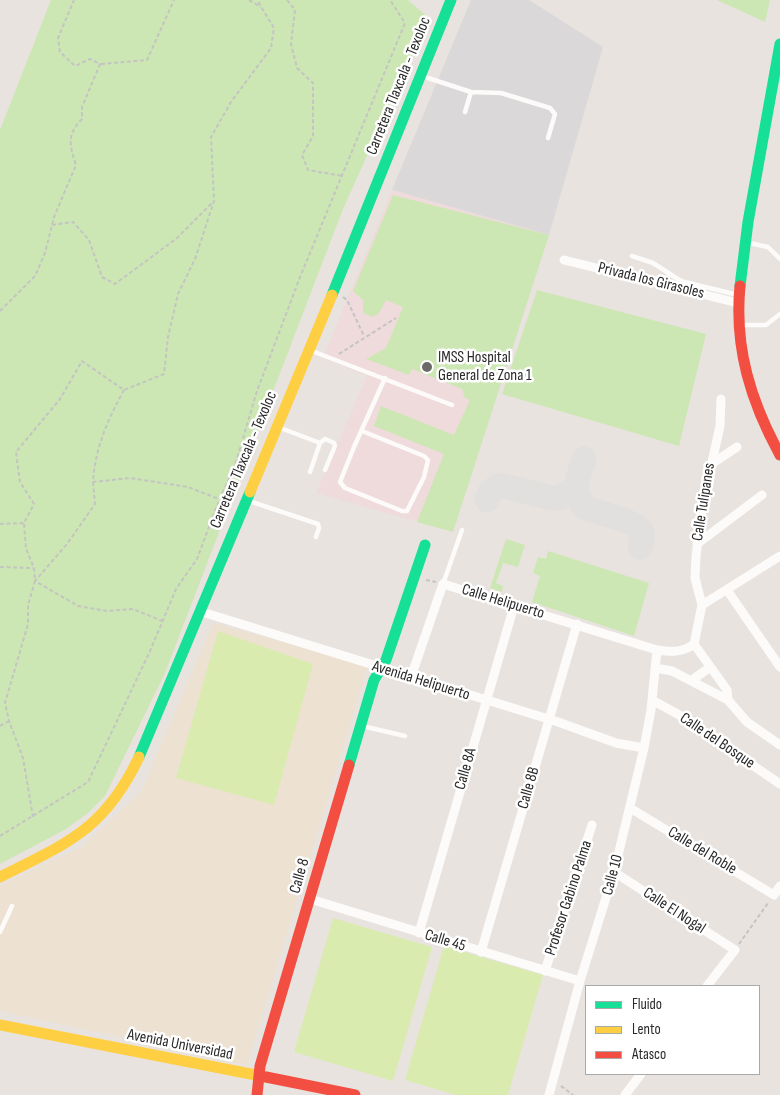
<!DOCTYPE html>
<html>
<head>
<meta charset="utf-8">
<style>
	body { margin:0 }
	#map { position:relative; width:780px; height:1095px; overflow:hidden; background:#e8e3de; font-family:"Sofia Sans Condensed",sans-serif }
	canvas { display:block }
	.legend { position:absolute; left:585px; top:985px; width:175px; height:90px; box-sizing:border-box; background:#fff; border:1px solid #a9a9a9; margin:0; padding:6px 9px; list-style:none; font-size:15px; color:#292929 }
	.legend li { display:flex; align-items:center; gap:10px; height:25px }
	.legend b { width:25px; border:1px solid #a9a9a9 }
</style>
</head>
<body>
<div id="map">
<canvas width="780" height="1095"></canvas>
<ul class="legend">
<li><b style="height:6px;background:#16e098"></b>Fluido</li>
<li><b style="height:6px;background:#ffcf43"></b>Lento</li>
<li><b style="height:6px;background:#f24e42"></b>Atasco</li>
</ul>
</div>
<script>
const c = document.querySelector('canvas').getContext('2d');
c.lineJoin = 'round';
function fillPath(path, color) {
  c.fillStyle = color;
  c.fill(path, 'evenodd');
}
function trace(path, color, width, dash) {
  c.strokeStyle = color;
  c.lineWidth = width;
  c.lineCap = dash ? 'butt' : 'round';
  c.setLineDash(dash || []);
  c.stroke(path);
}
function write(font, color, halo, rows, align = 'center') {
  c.font = font + ' "Sofia Sans Condensed",sans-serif';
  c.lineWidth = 5;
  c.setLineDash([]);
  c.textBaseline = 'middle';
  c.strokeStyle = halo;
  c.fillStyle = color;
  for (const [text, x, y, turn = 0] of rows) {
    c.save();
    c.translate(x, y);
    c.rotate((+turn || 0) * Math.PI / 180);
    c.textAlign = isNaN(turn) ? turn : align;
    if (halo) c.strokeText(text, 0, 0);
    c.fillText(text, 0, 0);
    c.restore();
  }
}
fillPath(new Path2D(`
	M471 0H529L603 47 549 235 392 190Z`), '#dbd8da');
fillPath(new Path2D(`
	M213 623 368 665 247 1065 0 1011V886L82 847 141 792Z`), '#ede1d1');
fillPath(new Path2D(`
	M392 190 549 235 453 532 316 493 367 376 323 358Z`), '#efdbdb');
fillPath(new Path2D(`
	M51 0H408L429 18 343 209 165 673 105 796 88 813 66 829 0 864V130Z
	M717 0H770L765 22Z
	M393 195 549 235 453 532 417 522 444 454 374 426 381 406 454 435 470 400 465 398 462 389 412 369 409 375 366 359 386 348 403 307 386 300C381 310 376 323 363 312V300L353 291Z
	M537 290 706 334 679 446 502 394Z
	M506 539 525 545 518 567 503 563 496 583 503 586 502 592 490 588Z
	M548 551 649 583 634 636 532 602 540 576 533 573 538 557 546 559Z`), '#cce7b3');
fillPath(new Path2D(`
	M218 631 313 664 274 805 176 778Z
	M333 918 432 947 393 1081 294 1052Z
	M444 946 543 975 508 1095H456L405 1080Z`), '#daebb0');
trace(new Path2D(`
	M584 459C578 478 569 495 588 509 599 513 636 521 641 531 644 536 641 542 640 547
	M487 500 490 492 499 485 552 498H560L575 488`), '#e2e0de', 25);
trace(new Path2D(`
	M249 0 261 7
	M287 0 295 10 291 44 297 68 313 83V136L302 155 308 170 343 176
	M101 64 147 60 174 0
	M52 225 73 222 89 240 102 277 115 284 177 238 212 203
	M343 297 347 300 364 336
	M0 311 35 276 45 253 54 217 76 165C70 146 66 135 82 119V107L100 64 90 59 75 66 60 52 58 38 74 0
	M339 354 396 318
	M124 390C108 419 95 448 93 482L130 478 188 487 219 499
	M93 482 95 504 67 544 35 581 78 606 107 611 133 609 162 621
	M0 524 24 523
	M0 567 33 568
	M426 580 436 582
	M0 726 9 721
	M33 817 23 758 9 721 5 703 28 624V605L35 581 34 568 26 549 24 523 34 504 20 482 16 452 60 399 82 361 124 390 164 374 168 337 178 294 195 259 214 201 211 137 231 102 271 48 274 28 257 0
	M0 836 88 782 150 651 176 589 197 559 216 508 235 465 257 391 300 277 405 23 390 0
	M739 944 768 903
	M561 1086 573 1095`), '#c4c4c3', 2, [4, 2.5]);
trace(new Path2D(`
	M422 76 471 92 501 93 550 108 555 114 548 138
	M465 112 471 92
	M745 242 768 247 780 259
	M632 256 653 263 681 281 738 295
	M741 325H766L780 314
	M312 351 452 405
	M278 427 320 443
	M362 431 424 456 428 460 424 477 407 511H402L345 488 340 482 354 447 385 378
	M310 472 320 443 325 439 334 443 335 446 325 470
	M249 501 318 524 319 528 316 537
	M443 584 462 530
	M362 726 405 736
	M0 932 12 906`), '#fcfbfa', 4.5);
trace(new Path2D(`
	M564 260 738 303
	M710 465 737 447
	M697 544 762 495
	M727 590 780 667
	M702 605 695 578 696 556 703 503 720 426 721 399
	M199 611 558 722 616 743 644 748
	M694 644 727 690 728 700
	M655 668 672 671 728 700 747 722 780 745
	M411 677 443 584 657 650C671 652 682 653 694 644L702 605 780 556
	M692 680 709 668
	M652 700 681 716 780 784
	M630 808 774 895 780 886
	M614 872 735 950 707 986
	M310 899 580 981
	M419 933 514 606
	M481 952 577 624
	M545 971 592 825
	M549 1095 580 981 614 872 644 748 651 710 657 650
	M625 1095 641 1074`), '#fcfbfa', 9);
trace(new Path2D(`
	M740 286 748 222 780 44
	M332 295 451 0
	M139 757 250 492
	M349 765 374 680 386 660 425 545`), '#16e098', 11);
trace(new Path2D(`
	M250 492 332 295
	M0 877C68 843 105 829 139 757
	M0 1025 266 1077`), '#ffcf43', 11);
trace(new Path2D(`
	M740 286C734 348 751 402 780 455
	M266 1077 355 1095
	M257 1095 260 1066 349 765`), '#f24e42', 11);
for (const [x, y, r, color] of [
	[427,367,6,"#6c6a68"]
]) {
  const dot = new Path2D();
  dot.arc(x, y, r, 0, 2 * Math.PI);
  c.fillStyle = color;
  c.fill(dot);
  trace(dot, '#fff', 2);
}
write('16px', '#292929', '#fff', [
	["Carretera Tlaxcala - Texoloc",399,86,-68],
	["Privada los Girasoles",651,281,14],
	["Carretera Tlaxcala - Texoloc",244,460,-67],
	["Calle Tulipanes",704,502,-81],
	["Calle Helipuerto",503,602,17],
	["Avenida Helipuerto",421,681,17],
	["Calle del Bosque",717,741,34],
	["Calle 8A",466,769,-74],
	["Calle 8B",529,788,-74],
	["Calle del Roble",702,851,31],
	["Calle 10",613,875,-75],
	["Calle 8",300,876,-74],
	["Profesor Gabino Palma",569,898,-72],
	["Calle El Nogal",674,911,33],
	["Calle 45",445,941,17],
	["Avenida Universidad",180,1045,11]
]);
write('16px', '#292929', '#fff', [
	["IMSS Hospital",438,358],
	["General de Zona 1",438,376]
], 'left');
</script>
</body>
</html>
